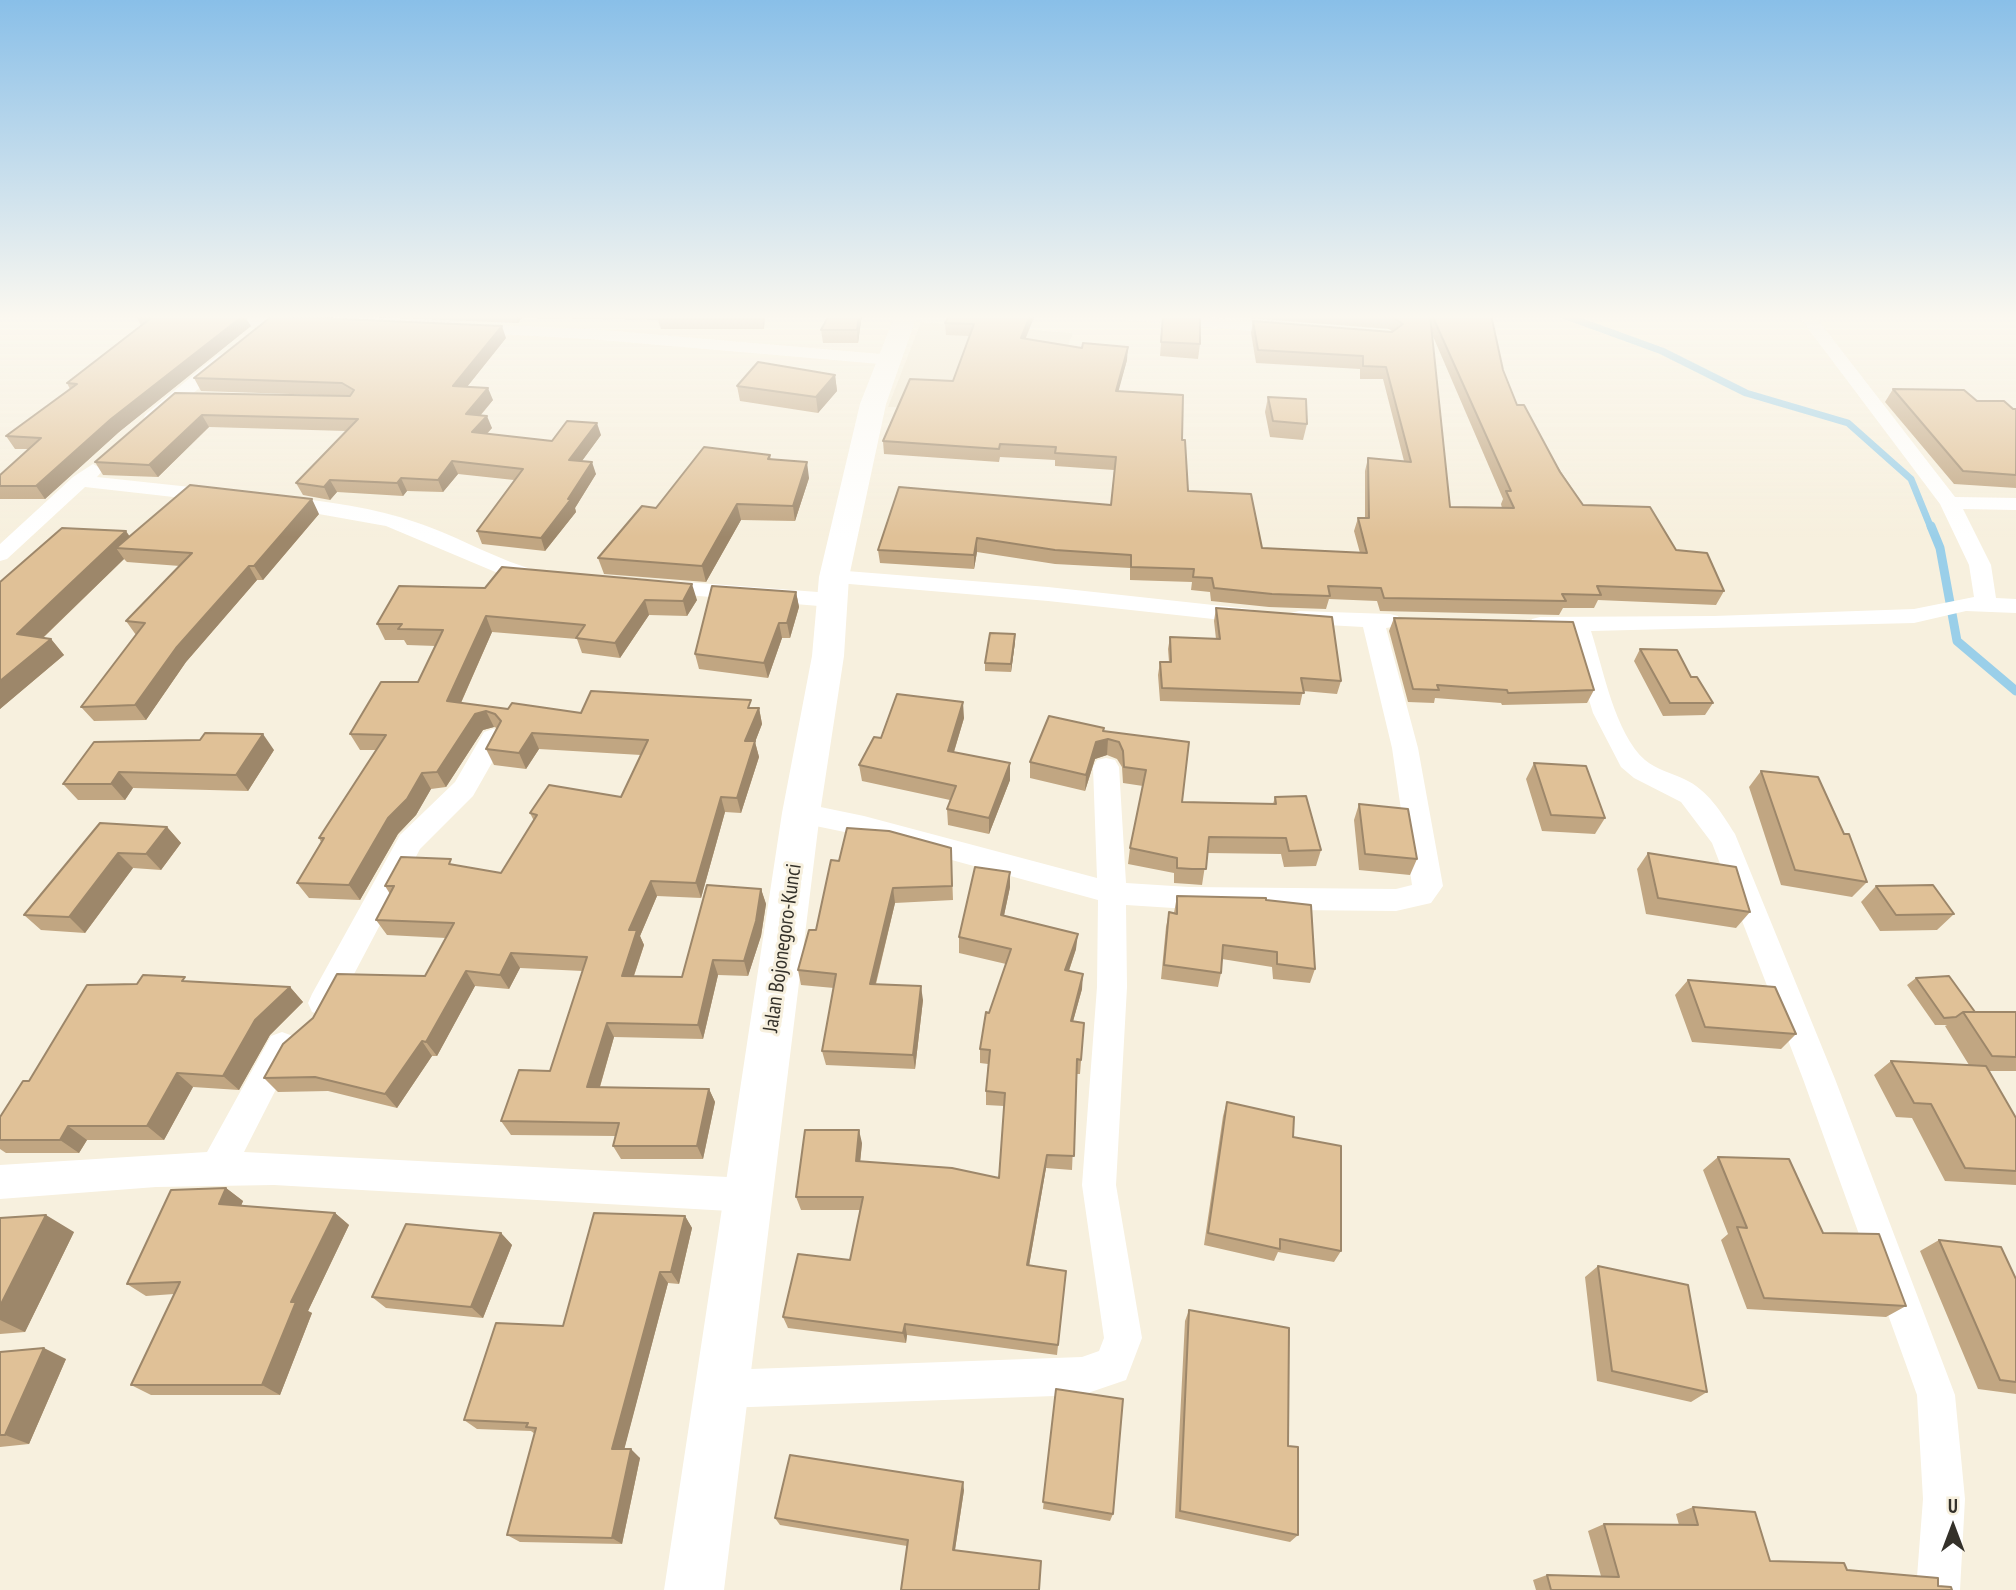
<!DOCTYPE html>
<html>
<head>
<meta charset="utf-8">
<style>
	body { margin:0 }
	#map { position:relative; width:2016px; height:1590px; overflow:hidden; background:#f7f0de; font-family:"PT Sans Narrow",sans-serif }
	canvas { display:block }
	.north { position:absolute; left:1918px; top:1492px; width:70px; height:70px; -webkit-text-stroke:5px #f7f0de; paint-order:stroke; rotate:0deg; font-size:19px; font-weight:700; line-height:28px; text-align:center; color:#34312a }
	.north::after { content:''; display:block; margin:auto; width:24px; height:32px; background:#34312a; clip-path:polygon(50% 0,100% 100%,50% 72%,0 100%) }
</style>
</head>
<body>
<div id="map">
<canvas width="2016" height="1590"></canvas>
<div class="north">U</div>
</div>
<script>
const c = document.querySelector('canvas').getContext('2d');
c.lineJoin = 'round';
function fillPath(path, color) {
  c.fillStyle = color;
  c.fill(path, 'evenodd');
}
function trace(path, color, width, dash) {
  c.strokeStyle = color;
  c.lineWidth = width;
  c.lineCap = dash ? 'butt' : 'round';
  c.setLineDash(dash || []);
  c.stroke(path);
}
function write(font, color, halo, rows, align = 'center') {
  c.font = font + ' "PT Sans Narrow",sans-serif';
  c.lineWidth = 6;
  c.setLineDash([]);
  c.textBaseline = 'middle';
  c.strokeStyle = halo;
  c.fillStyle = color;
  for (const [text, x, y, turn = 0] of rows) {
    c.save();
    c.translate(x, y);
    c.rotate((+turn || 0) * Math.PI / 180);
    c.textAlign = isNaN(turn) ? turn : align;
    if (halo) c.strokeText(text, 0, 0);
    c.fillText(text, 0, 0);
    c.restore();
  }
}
fillPath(new Path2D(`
	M921 322 1073 333 1043 410 888 407Z`), '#efe5cd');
trace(new Path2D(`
	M1563 315 1662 351 1746 393 1848 423 1911 479 1931 528`), '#9acfe9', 7);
trace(new Path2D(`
	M1931 526 1940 548 1957 641 2016 691`), '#9acfe9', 9);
fillPath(new Path2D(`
	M150 315C173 314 300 311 311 322L303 327 158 320Z
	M1120 315H1181L1287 324 1295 329 1287 334 1128 320Z
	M1798 315H1814L1955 497 2016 498V510L1963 509 1991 565 1996 598 2016 599V613L1966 611 1914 623 1591 631C1603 668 1615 734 1645 760 1656 769 1671 773 1684 779 1708 790 1721 812 1735 834L1835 1079 1955 1395 1965 1499 1960 1590H1916L1923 1499 1917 1395 1803 1079 1712 843 1681 802 1634 778 1621 767 1593 713 1568 631 1532 629 1529 624 1532 619 1540 617 1714 616 1914 609 1974 597 1969 565 1940 504Z
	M467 324 590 329 892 355 901 360 892 365 590 339 461 332V326Z
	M224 354 232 359 230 363 159 421H147L144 417 147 413 218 355Z
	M93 464 103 470 97 477 218 490 228 496 218 502 85 487 7 559 0 561V544L73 477Z
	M281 496C327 502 374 507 418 523 460 537 498 561 542 572L545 577 534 584 512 579 386 526 274 506 271 502Z
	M834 570 1048 587 1250 609 1258 611 1261 616 1258 621 1250 623 1048 601 826 582 823 577Z
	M659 580 831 593 842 600 831 607 651 592 648 587Z
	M1299 611 1390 614 1398 616 1401 621 1398 626 1386 628 1418 748 1443 886 1431 903 1396 911 1189 909 1126 905 1127 987 1116 1185 1142 1338 1126 1380 1082 1395 723 1408 709 1403 704 1389 709 1375 723 1370 1082 1357 1099 1351 1104 1338 1082 1185 1097 987 1098 900 864 836 801 823 792 820 788 813 792 806 801 803 864 816 1097 878 1093 767 1097 760 1106 758 1115 760 1119 767 1126 883 1189 887 1396 889 1412 885 1392 748 1363 627 1291 623 1288 618 1291 613Z
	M493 729 502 732 506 738 473 796 420 849 334 1012 323 1016 312 1012 308 1003 312 994 400 835 455 782 484 732Z
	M282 1032 293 1036 298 1046 244 1152 747 1178 759 1183 764 1195 759 1207 747 1212 274 1185 156 1187 0 1199V1165L207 1152 271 1036Z`), '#fff');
fillPath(new Path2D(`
	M895 315H917L886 404 849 577 844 656 820 813 724 1590H664L782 813 812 656 819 577 860 404Z`), '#fff');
fillPath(new Path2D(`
	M321 315H765L764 329H661L658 320 522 318 518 323Z
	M862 315 858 343H823L821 330Z
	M950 315 1026 339 1127 360 1118 391 1182 440 1188 491 1262 548 1360 553 1354 531 1358 518H1365V471L1368 458 1404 461 1383 379H1360V369L1256 363 1251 333 1253 321 1393 332 1389 329 1248 318 1247 315H1491L1503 370 1517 405 1583 505 1676 550 1724 591 1716 605 1598 600 1594 608H1563L1559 615 1380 611 1377 601 1329 599 1326 609 1269 607 1211 601 1210 592 1191 590 1192 582 1130 580V568L1055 564 977 552 974 569 880 563 878 550 1111 505 1114 470 1055 466V460L1000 457 999 462 884 454 883 441 953 381 970 336 946 335 945 323ZM1432 334 1503 499 1501 504 1502 508 1450 507Z
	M1163 315 1200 344 1198 359 1160 356Z
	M1205 315H1232V316Z
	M136 317 251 326 119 432 45 499H0V475L28 449H15L6 436 70 389 67 383 141 325Z
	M506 338 467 387 493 400 481 415 492 428 487 434 552 441 601 435 582 461 596 474 575 508 576 512 545 551 482 544 477 531 514 480 458 474 443 492 407 491 403 496 337 492 330 500 303 495 296 483 346 431 209 427 158 477 103 475 95 462 175 393 350 396 201 391 194 378Z
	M835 375 837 391 818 413 740 401 737 386Z
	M1893 389 1977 401 2016 409V488L1954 484 1885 402Z
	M1268 397 1307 424 1303 440 1270 437 1265 412Z
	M770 455 771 460 809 478 795 521 741 520 706 582 604 574 598 558 656 508Z
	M319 514 263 580H257L186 662 146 720 94 721 81 707 136 635 126 621 180 566 127 562 124 559 43 638 51 639 64 655 0 709V582L130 537Z
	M399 586 697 600 687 616 649 615 620 658 582 653 577 639 492 632 461 703 508 709 581 713 759 708 762 724 755 742 759 757 741 813 725 812 701 898 657 896 640 936 644 945 634 976 682 977 761 889 766 904 761 936 748 976 718 975 703 1039 614 1037 600 1087 709 1089 715 1102 703 1159H621L613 1146 615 1136 511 1135 501 1121 550 1071 583 971 520 968 509 989 475 986 437 1056H432L397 1108 328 1091 278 1092 264 1078 425 976 446 938 387 935 376 920 390 894 385 886 455 865 501 873 534 821 530 813 621 797 641 755 539 749 526 769 494 765 486 749 497 728 494 727 483 730 446 787 431 789 416 815 398 834 360 900 309 898 297 883 321 842 319 838 376 750H360L350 734 418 682 436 646 407 645 404 640H385L377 624Z
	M796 592 799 607 790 638H782L768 678 699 669 695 654Z
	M1216 608 1341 681 1337 694 1303 691 1300 705 1160 701 1158 675 1160 662H1169L1168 649 1170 637 1216 639 1214 621Z
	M1394 618 1594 690 1587 703 1502 705 1501 703 1435 698 1434 703 1408 702 1389 631Z
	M1015 642 1011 672 985 671V663Z
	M1640 649 1691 677 1713 703 1705 715 1663 716 1634 661Z
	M964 718 954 752 1010 763V780L989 834 948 825 947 809 950 800 862 781 859 765 881 738Z
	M1104 728V731L1189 742 1182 802 1273 804 1275 797 1321 850 1316 866 1284 867 1281 854 1207 853 1202 885 1189 884 1174 883V873L1128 864 1130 848 1143 786 1123 783 1122 767 1117 759 1107 755 1095 759 1085 791 1030 778V762Z
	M94 742 274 750 248 791 133 788 125 800H78L63 784Z
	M1534 763 1605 818 1595 834 1542 831 1526 779Z
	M1761 771 1867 882 1852 897 1781 885 1749 787Z
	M1359 804 1417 859 1410 875 1359 870 1354 820Z
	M100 823 167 827 181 843 161 870 133 868 85 933 41 930 24 915Z
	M951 848 953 900 895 903 876 984 923 1000 915 1069 826 1065 822 1051 834 988 801 985 798 970 816 930Z
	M1648 853 1750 912 1736 928 1646 914 1637 869Z
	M1010 872V887L1004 915 1076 949 1069 971 1082 989 1073 1021 1084 1023 1080 1074H1076L1072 1170 1046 1168 1029 1266 1066 1271 1057 1355 907 1335 906 1343 788 1328 783 1317 850 1260 860 1210H801L796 1197 862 1143 860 1161 999 1178 1004 1106 986 1105V1091L988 1064 980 1063V1049L989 1013 1006 964 959 953V937Z
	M1876 886 1954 914 1937 930 1880 931 1861 902Z
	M1177 896 1266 900 1315 969 1310 983 1273 979 1272 967 1222 959 1221 973 1218 987 1161 979 1166 927 1169 912 1174 913Z
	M1916 978 1975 1012H2016V1071H1989L2016 1118V1185L1945 1181 1912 1118 1896 1117 1874 1075 1891 1061 1969 1065 1945 1026 1947 1025H1935L1907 985Z
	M1688 980 1796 1034 1781 1049 1692 1042 1675 995Z
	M190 982 290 987 303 1002 270 1035 239 1090 193 1087 164 1140H87L79 1153H6L0 1149V1117L29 1081 137 984Z
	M1227 1102 1341 1251 1334 1262 1278 1252 1274 1261 1204 1245 1223 1116Z
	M1718 1157 1823 1233 1906 1306 1886 1317 1747 1309 1721 1240 1728 1234 1703 1170Z
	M226 1188 243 1201 241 1206 335 1213 349 1225 308 1311 312 1313 280 1395H151L131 1385 174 1294 146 1296 127 1284Z
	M685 1216 692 1228 679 1284 668 1283 624 1449 640 1458 622 1544 520 1542 507 1535 535 1434 531 1431 477 1429 464 1420 563 1326Z
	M0 1218 74 1232 25 1332 0 1334Z
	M501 1233 512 1245 483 1318 386 1308 372 1297Z
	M1939 1240 2016 1279V1394L1978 1389 1920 1251Z
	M1598 1266 1707 1392 1691 1402 1597 1381 1585 1277Z
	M1189 1310 1288 1446 1298 1535 1290 1542 1175 1518 1185 1321Z
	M0 1352 66 1359 29 1444 0 1447Z
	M1056 1389 1113 1514 1110 1521 1043 1509Z
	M964 1490 955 1550 907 1546 780 1525 775 1518Z
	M1693 1507 1770 1561 1847 1570 1938 1586 1952 1590H1536L1533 1580 1547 1575 1601 1576 1588 1531 1604 1524 1679 1525 1676 1514Z`), '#c1a682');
fillPath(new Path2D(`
	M244 315 251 326 119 432 45 499 36 486 111 419Z
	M515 315H521L522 318 518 323Z
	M763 315H765L764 329 762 319Z
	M859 315H862L858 343 857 330Z
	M1030 315H1035L1021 350V338Z
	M502 326 506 338 458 398 453 386Z
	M1128 347 1127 360 1115 404 1116 391Z
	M835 375 837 391 818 413 816 397Z
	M488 388 493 400 471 426 466 414Z
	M202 415 209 427 158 477 149 465Z
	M487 416 492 428 477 444 472 432Z
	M597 423 601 435 573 473 569 460Z
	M452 461 458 474 443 492 438 480Z
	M592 462 596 474 575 508 576 512 545 551 541 538Z
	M807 462 809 478 795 521 793 506Z
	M401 478 407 491 403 496 397 483Z
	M330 480 337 492 330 500 324 487Z
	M312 499 319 514 263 580 254 566Z
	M737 504 741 520 706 582 702 566Z
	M126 531 137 547 116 548 124 559 30 650 17 634Z
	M977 538V552L974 569V555Z
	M249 566 257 580 186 662 146 720 135 705 176 648Z
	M692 584 697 600 687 616 683 601Z
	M796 592 799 607 790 638 787 623Z
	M645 600 649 615 620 658 615 643Z
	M486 616 492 632 455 716 447 701Z
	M779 623 782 638 768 678 764 663Z
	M1015 634V642L1011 672V664Z
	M51 639 64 655 0 709V681Z
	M963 702 964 718 949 768 948 751Z
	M759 708 762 724 755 742 759 757 741 813 737 798 745 741Z
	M486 711 494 727 483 730 446 787 437 772 475 714Z
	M1104 728 1103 741 1108 739 1107 755 1095 759 1085 791 1086 775 1096 742Z
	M532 733 539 749 526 769 519 753Z
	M263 734 274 750 248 791 236 775Z
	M1010 763V780L989 834V818Z
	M119 772 133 788 125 800 111 784Z
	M422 773 431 789 416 815 398 834 360 900 349 885 388 818Z
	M721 797 725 812 701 898 696 883Z
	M167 827 181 843 161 870 146 854Z
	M118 853 133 868 85 933 69 917Z
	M1010 872V887L1001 930V915Z
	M651 881 657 896 640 936 644 945 629 990 622 976 629 930Z
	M893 888 895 903 872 998 870 984Z
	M761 889 766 904 761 936 748 976 744 961Z
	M1078 934 1076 949 1064 985 1065 970Z
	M511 953 520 968 509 989 500 975Z
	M713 960 718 975 703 1039 698 1025Z
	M466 971 475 986 437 1056 426 1042Z
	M1083 974 1082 989 1069 1036 1071 1021Z
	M921 986 923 1000 915 1069 913 1055Z
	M290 987 303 1002 270 1035 239 1090 223 1076 255 1020Z
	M607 1023 614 1037 596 1100 587 1087Z
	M422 1041 432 1056 397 1108 385 1094Z
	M177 1073 193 1087 164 1140 147 1126Z
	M709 1089 715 1102 703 1159 697 1146Z
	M68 1126 87 1140 79 1153 60 1140Z
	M859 1130 862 1143 859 1174 856 1161Z
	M1047 1155 1046 1168 1027 1277V1265Z
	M226 1188 243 1201 236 1217 219 1204Z
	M335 1213 349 1225 308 1311 312 1313 280 1395 262 1385 291 1302Z
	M46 1215 74 1232 25 1332 0 1320V1306Z
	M685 1216 692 1228 679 1284 671 1272Z
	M501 1233 512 1245 483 1318 471 1307Z
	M660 1272 668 1283 622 1458 612 1449Z
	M905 1324 907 1335 906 1343 903 1333Z
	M44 1348 66 1359 29 1444 5 1435Z
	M631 1449 640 1458 622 1544 612 1538Z
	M963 1482 964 1490 954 1556 953 1550Z`), '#9d876a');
const building = new Path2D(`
	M139 315H244L111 419 36 486H0V475L41 438 6 436 77 384 67 383 151 318 136 317Z
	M660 315H763L762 319H658Z
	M829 315H859L857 330H821Z
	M950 315H1030L1021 338 1082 348 1083 343 1128 347 1116 391 1183 395 1182 440H1185L1188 491 1251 494 1262 548 1367 553 1358 518H1369L1368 458 1411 462 1386 367 1363 366V356L1258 350 1253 321 1392 332 1403 324 1392 317 1365 315H1430L1450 507 1514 508 1506 491H1511L1432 315H1491L1503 370 1517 405H1524L1560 472 1583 505 1650 507 1676 550 1707 553 1724 591 1597 586 1601 595 1562 594 1566 601 1384 598 1381 588 1328 586 1330 596 1272 594 1214 588 1212 578 1193 577 1194 569 1131 567V555L1055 550 977 538 974 555 878 550 899 487 1111 505 1116 457 1055 453 1056 447 1000 444 999 449 883 441 910 379 953 381 974 324 945 323Z
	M1163 315H1200V344L1161 342Z
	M272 316 502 326 453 386 488 388 466 414 487 416 472 432 552 441 567 421 597 423 569 460 592 462 568 499H571L541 538 477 531 523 469 452 461 438 480 401 478 397 483 330 480 324 487 296 483 358 419 202 415 149 465 95 462 175 393 350 396 354 390 342 383 194 378Z
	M758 362 835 375 816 397 737 386Z
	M1893 389 1964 390 1977 401H2004L2013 409H2016V475L1963 471Z
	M1268 397 1306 399 1307 424 1273 421Z
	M704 447 770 455 768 459 807 462 793 506 737 504 702 566 598 558 642 506 656 508Z
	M190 485 312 499 254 566H249L176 648 135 705 81 707 145 623 126 621 192 553 116 548Z
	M62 528 126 531 17 634 51 639 0 681V582Z
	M502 567 692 584 683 601 645 600 615 643 576 638 585 625 486 616 447 701 508 709 512 703 581 713 591 691 751 700 748 708H759L745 741H755L737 798 721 797 696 883 651 881 629 930H637L622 976 682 977 707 885 761 889 756 921 744 961 713 960 698 1025 607 1023 587 1087 709 1089 697 1146H613L619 1123 501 1121 519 1070 550 1071 587 957 511 953 500 975 466 971 426 1042 422 1041 385 1094 315 1077 264 1078 283 1044 313 1018 337 974 425 976 454 923 376 920 394 886H385L401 857 451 859 449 864 501 873 537 815 530 813 549 785 621 797 648 740 532 733 519 753 486 749 501 721 495 714 486 711 475 714 437 772 422 773 407 799 388 818 349 885 297 883 324 838H319L386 735 350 734 381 682H418L443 630 398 629 402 624H377L399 586 485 588Z
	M712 586 796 592 787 623H779L764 663 695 654Z
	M1216 608 1332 617 1341 681 1301 678 1304 693 1162 688 1160 662H1171L1170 637 1220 639Z
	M1394 618 1573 622 1594 690 1508 693 1507 690 1437 685 1439 690 1413 689Z
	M990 633 1015 634 1011 664 985 663Z
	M1640 649 1677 650 1691 677H1697L1713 703H1670Z
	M897 694 963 702 948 751 1010 763 989 818 947 809 956 786 859 765 874 737 881 738Z
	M1049 716 1104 728 1103 731 1189 742 1182 802 1276 804 1275 797 1306 796 1321 850 1289 851 1286 838 1209 837 1206 869H1192L1177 868V858L1130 848 1146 770 1124 767 1123 751 1119 742 1108 739 1096 742 1086 775 1030 762Z
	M205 733 263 734 236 775 119 772 111 784H63L94 742 200 740Z
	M1534 763 1586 766 1605 818 1551 815Z
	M1761 771 1818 777 1844 834H1849L1867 882 1795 870Z
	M1359 804 1408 809 1417 859 1365 854Z
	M100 823 167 827 146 854 118 853 69 917 24 915Z
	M847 828 889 831 951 848 952 886 893 888 870 984 921 986 913 1055 822 1051 836 974 798 970 809 930H816L831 860 839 861Z
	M1648 853 1736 867 1750 912 1658 898Z
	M975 867 1010 872 1001 915 1078 934 1065 970 1083 974 1071 1021 1084 1023 1081 1060 1077 1059 1074 1156 1047 1155 1027 1265 1066 1271 1058 1345 905 1324 903 1333 783 1317 798 1254 850 1260 863 1197H796L805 1130H859L856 1161 952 1168 999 1178 1005 1093 986 1091 990 1050 980 1049 986 1012 989 1013 1011 949 959 937Z
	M1933 885 1954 914 1896 915 1876 886Z
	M1177 896 1266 898V900L1311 905 1315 969 1277 964V952L1223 945 1221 973 1164 965 1169 912 1177 914Z
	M143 975 185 977 182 981 290 987 255 1020 223 1076 177 1073 147 1126H68L60 1140H0V1117L23 1081H29L87 985 137 984Z
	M1949 976 1975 1012H1963L1956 1017 1944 1018 1916 978Z
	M1688 980 1775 987 1796 1034 1705 1027Z
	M1963 1012H2016V1057L1992 1056Z
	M1891 1061 1986 1066 2016 1118V1171L1965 1168 1931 1104 1914 1103Z
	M1227 1102 1294 1117 1293 1137 1341 1146V1251L1280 1239V1249L1208 1233Z
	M1718 1157 1789 1159 1823 1233 1879 1234 1906 1306 1764 1298 1737 1227 1747 1228Z
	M226 1188 219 1204 335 1213 291 1302H296L262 1385H131L180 1282 127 1284 171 1190Z
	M594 1213 685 1216 671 1272H660L612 1449H631L612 1538 507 1535 536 1428 526 1427 528 1423 464 1420 496 1323 563 1326Z
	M46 1215 0 1306V1218Z
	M406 1224 501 1233 471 1307 372 1297Z
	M1939 1240 2001 1247 2016 1279V1382L2000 1380Z
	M1598 1266 1688 1285 1707 1392 1612 1371Z
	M1189 1310 1289 1328 1288 1446 1298 1447V1535L1180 1511Z
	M44 1348 5 1435H0V1352Z
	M1056 1389 1123 1399 1113 1514 1043 1502Z
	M790 1455 963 1482 953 1550 1041 1561 1039 1590H901L908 1540 775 1518Z
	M1693 1507 1755 1512 1770 1561 1844 1563 1847 1570 1938 1578V1586L1951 1587 1952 1590H1551L1547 1575 1619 1577 1604 1524 1698 1525Z`);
fillPath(building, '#e0c197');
trace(building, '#9d876a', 2);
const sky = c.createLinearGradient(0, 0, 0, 537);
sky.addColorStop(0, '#89bfe8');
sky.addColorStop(0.59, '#fbf8f0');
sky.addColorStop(1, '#fbf8f000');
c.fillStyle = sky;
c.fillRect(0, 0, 2016, 537);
write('21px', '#34312a', '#f7f0de', [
	["Jalan Bojonegoro-Kunci",783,948,-82]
]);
</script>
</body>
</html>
